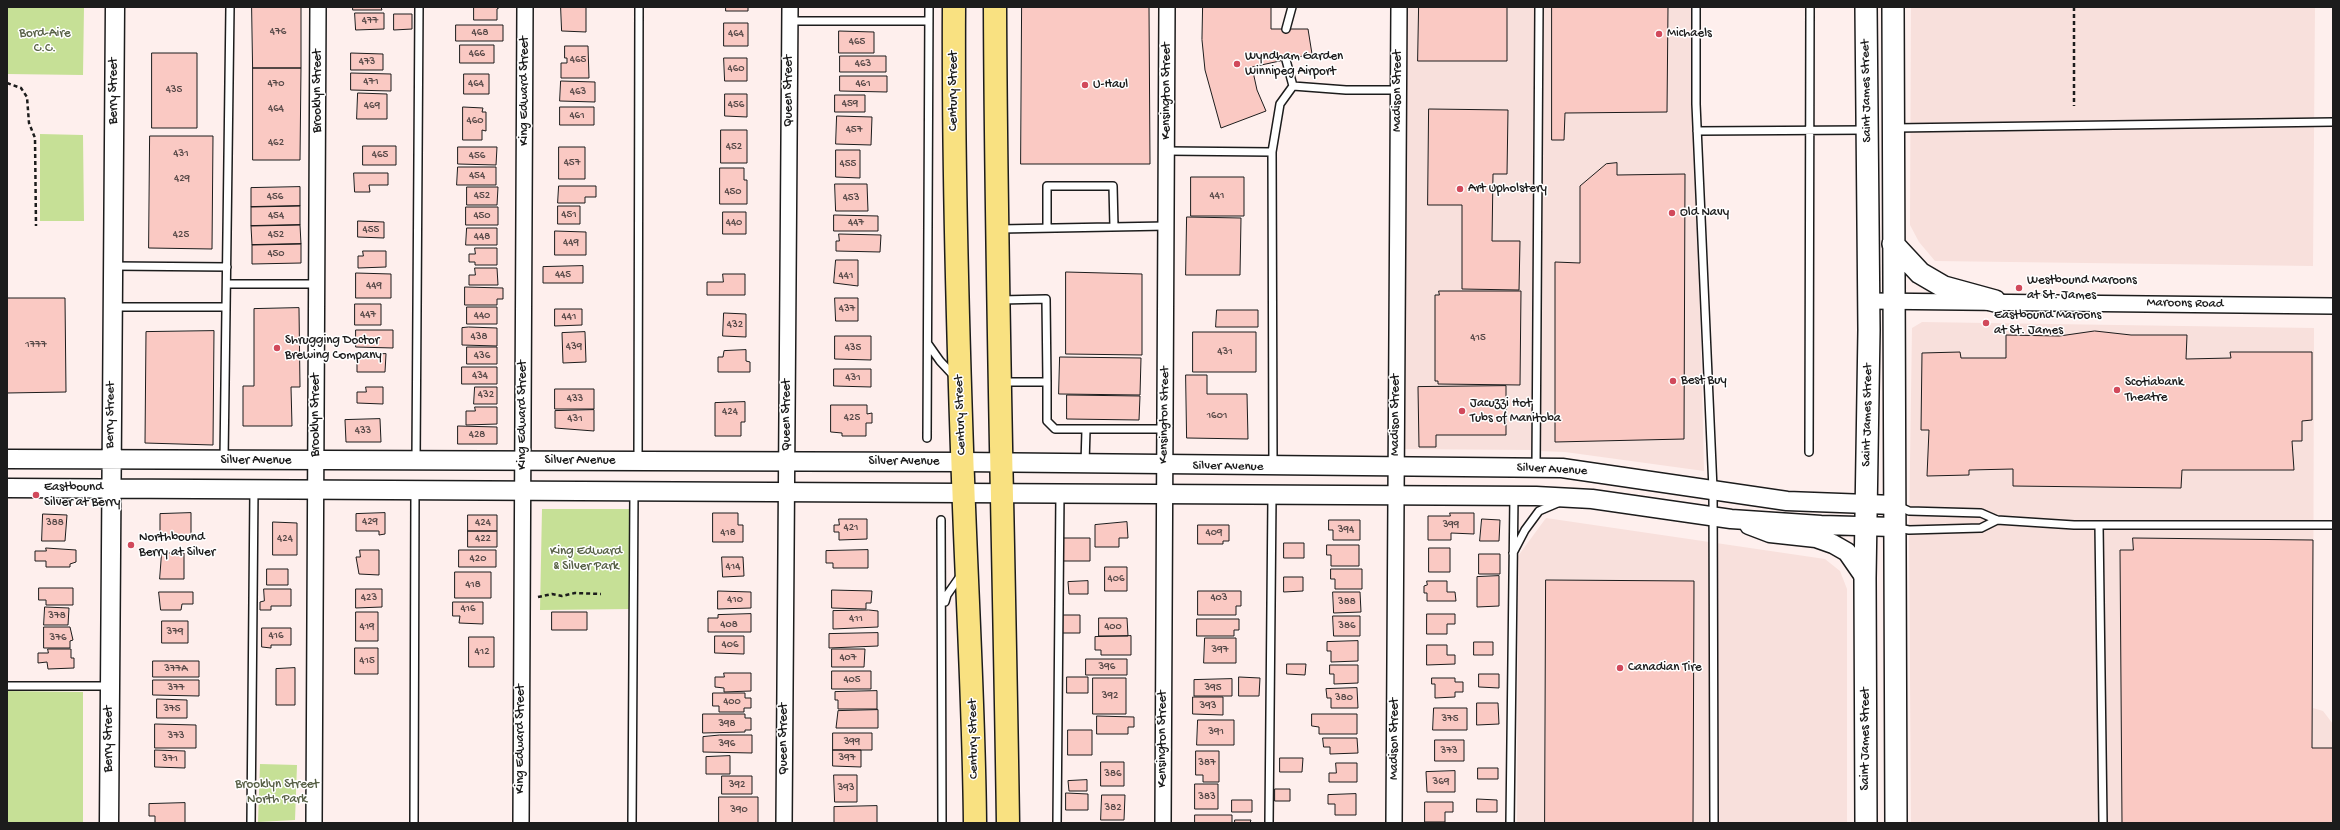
<!DOCTYPE html>
<html>
<head>
<meta charset="utf-8">
<style>
	body { margin:0 }
	#map { position:relative; width:2340px; height:830px; overflow:hidden; background:#feefed; font-family:"Gochi Hand",sans-serif }
	canvas { display:block }
	.frame { position:absolute; inset:0; border:8px solid #1c1c1c; pointer-events:none }
</style>
</head>
<body>
<div id="map">
<canvas width="2340" height="830"></canvas>
<div class="frame"></div>
</div>
<script>
const c = document.querySelector('canvas').getContext('2d');
c.lineJoin = 'round';
function fillPath(path, color) {
  c.fillStyle = color;
  c.fill(path, 'evenodd');
}
function trace(path, color, width, dash) {
  c.strokeStyle = color;
  c.lineWidth = width;
  c.lineCap = dash ? 'butt' : 'round';
  c.setLineDash(dash || []);
  c.stroke(path);
}
function write(font, color, halo, rows, align = 'center') {
  c.font = font + ' "Gochi Hand",sans-serif';
  c.lineWidth = 3;
  c.setLineDash([]);
  c.textBaseline = 'middle';
  c.strokeStyle = halo;
  c.fillStyle = color;
  for (const [text, x, y, turn = 0] of rows) {
    c.save();
    c.translate(x, y);
    c.rotate((+turn || 0) * Math.PI / 180);
    c.textAlign = isNaN(turn) ? turn : align;
    if (halo) c.strokeText(text, 0, 0);
    c.fillText(text, 0, 0);
    c.restore();
  }
}
fillPath(new Path2D(`
	M1403 7H1536L1533 450 1399 449Z
	M1541 7H1695V94L1704 471 1565 452 1538 451Z
	M1911 7H2315L2313 266 1935 261 1919 242 1910 225Z
	M1922 322 2314 328 2313 708 2323 711 2333 724V823H1911L1909 530 1912 328Z
	M1546 518 1825 559 1840 571 1847 589V823H1517L1518 556Z`), '#f8e0dc');
fillPath(new Path2D(`
	M7 7H84L83 75 7 74Z
	M40 134 83 135 84 221H40Z
	M542 509H631V609L540 610Z
	M7 691 83 692V823H7Z
	M260 764 297 765 295 820 258 822Z`), '#c6e096');
const building = new Path2D(`
	M252 7H301V68H253Z
	M353 7H381L382 10H353Z
	M474 7H500L497 9V20H474Z
	M561 7H586V32L562 31Z
	M726 7H748V11H726Z
	M1022 7H1149L1150 164H1021Z
	M1203 7H1271V29H1308L1312 54 1252 67 1257 90 1266 111 1221 128 1205 70 1202 40Z
	M1419 7H1507V61H1418Z
	M1552 7H1668L1667 112 1565 113 1564 140H1552Z
	M355 13H384V29L356 30Z
	M394 14H412V29L394 30Z
	M724 23H748V46H724Z
	M456 25H503V41H456Z
	M839 31 874 32V53H839Z
	M460 45H494V63H460Z
	M565 46H588L589 78H561V63H567V58H565Z
	M152 53H197V128H152Z
	M351 53 383 54V70H351Z
	M840 56H886V72H840Z
	M724 58H747V81H725Z
	M253 68H301L300 160H253Z
	M351 73 391 74V91L351 90Z
	M464 74H489V94H464Z
	M840 76H887V92L840 91Z
	M561 81 595 82V102L560 101Z
	M358 93 387 94V119H357Z
	M725 94H747V117L725 116Z
	M835 95H865V112H835Z
	M463 107 483 108 482 112H486V131L482 130V140H463Z
	M560 107H594V125H560Z
	M1429 109 1508 110 1507 174H1493L1492 241H1520L1519 290 1462 289V205H1428Z
	M837 116 872 117 871 145 836 144Z
	M721 130H747V163H721Z
	M150 136H213L212 249 149 248Z
	M363 146H396V165H363Z
	M458 147H497L496 165 458 164Z
	M559 147H585V179H559Z
	M836 150H860V178L836 177Z
	M1617 163V175L1685 174 1684 439 1555 442V262L1580 263V186L1606 164Z
	M458 167H496V185H457Z
	M720 168H744V180H747V204H720Z
	M354 173H388V185H369L370 192H355Z
	M1191 177H1244V216H1191Z
	M835 184H867L868 211H836Z
	M559 186H596V197H585V203H558Z
	M300 187V206L251 207V188Z
	M467 187H498L497 205H467Z
	M300 206V225L251 226V207Z
	M558 206H580V224H558Z
	M466 207H498V225H466Z
	M723 212H746V234H723Z
	M834 215 878 216V231H834Z
	M1187 217 1241 218 1240 275H1186Z
	M358 221 384 222V238L358 237Z
	M300 225 301 244 252 245 251 226Z
	M467 228H497V245H466Z
	M555 231 586 232V255H555Z
	M839 234 881 235 880 252 836 251V241H839Z
	M301 244V263L252 264V245Z
	M475 248H497V265H475V262H469V254H475Z
	M363 251H386V267L358 268V256H363Z
	M836 260H858V286L834 283Z
	M583 266V283H543V267Z
	M475 268H497L498 285H469V275H475Z
	M1066 272 1142 274V355L1066 354Z
	M356 273 391 274V298H356Z
	M723 274H745V295H707V282H723Z
	M465 287 503 288V299H497V305H465Z
	M1439 291H1521L1520 385 1438 384V381H1435V295H1439Z
	M7 298H65L66 392 7 393Z
	M835 298H858V321H836Z
	M355 304H381V325H355Z
	M467 307H497V324H467Z
	M299 308 300 387H291L292 426H243V386H254V309Z
	M555 309H582V325L555 326Z
	M1217 310H1258V327H1216Z
	M724 313 746 314V337L723 336Z
	M469 327 497 328V346L462 345V328Z
	M356 330H393V348L356 347Z
	M214 331 213 445 145 443 146 332Z
	M2095 331 2131 335H2187L2186 359 2231 358 2230 352H2312V420L2302 421V441H2292L2294 470H2182L2181 488 2013 486V469L1969 470V475L1927 476 1929 430H1921L1922 353 1960 352 1961 358H2006V335L2059 336Z
	M585 332 586 362 563 363 562 333Z
	M1193 332H1256V372H1193Z
	M835 336H871V360L835 359Z
	M467 347H497V364H467Z
	M746 350V361L750 362V372H718V357H723L724 351Z
	M386 354 385 372H357V355Z
	M1060 357 1141 358 1140 395 1059 394Z
	M462 367H497V384H462Z
	M834 369H871V387L834 386Z
	M1186 375H1207V394H1247L1248 439 1187 438Z
	M1506 386V435H1436V447H1419L1418 387Z
	M366 387H383V404L357 403V392H366Z
	M475 387H497V404H474Z
	M555 389H594V409H555Z
	M1067 395 1140 396 1139 420 1067 419Z
	M745 402V422H741V436H715V403Z
	M831 405H867V414L872 413V423H866V436H842V433L831 432Z
	M475 407H497V424L466 425V411H475Z
	M594 410V431L555 428V411Z
	M380 419 381 442H346L345 420Z
	M458 426 497 427V444H458Z
	M191 513V536H182V539H160V514Z
	M385 513V534L379 535V531H356V514Z
	M713 513H738V525H743V542H713Z
	M1450 513H1474V534L1451 533V540H1428V516H1450Z
	M43 514 67 515 65 541H42Z
	M468 515H497V531H468Z
	M839 519H867V539L839 540V532H834V525H839Z
	M1482 519 1500 520 1499 541H1480Z
	M1329 520H1360V540H1333V530H1329Z
	M273 522 297 523V555H273Z
	M1127 522 1128 538H1119V547H1095V525Z
	M1198 525H1229V541H1223V544H1198Z
	M468 531H497V547H468Z
	M1062 538H1090V561H1062Z
	M2133 538 2313 540 2312 748H2333V823H2122L2120 550H2133Z
	M1284 543H1304V558H1284Z
	M1327 545H1359V566H1331V555H1327Z
	M46 548 76 550V562L70 564V567H46V561H35V551H46Z
	M1429 548H1450V572H1429Z
	M360 550H379V575L359 574 356 557H360Z
	M459 550H496V567H459Z
	M868 550V568H833V563H826V551Z
	M162 553H184V579H160Z
	M1479 554H1500V574H1479Z
	M722 557H743L744 576 723 577Z
	M1105 567H1127V591H1105Z
	M267 569H288V585H267Z
	M1331 569H1362V589H1335V579H1331Z
	M455 572H491V598H455Z
	M1499 576V606L1477 607V577Z
	M1284 577H1303V591L1284 592Z
	M1546 580 1694 581 1693 823H1545Z
	M1088 581V594H1069L1068 582Z
	M1427 581H1447V592H1455L1456 601H1427V593H1424V586L1427 585Z
	M39 588H73V605H46V600H39Z
	M264 589H291V606H271V610H260V602L264 601Z
	M356 589H382V607L356 608Z
	M832 590 872 591 871 603H866V609L832 608Z
	M718 591 751 592V608L718 609Z
	M1198 591H1241V606H1236V615H1198Z
	M159 592H193V604H182L181 610H161Z
	M1333 592H1360L1361 612 1334 613Z
	M453 602H483V624L459 623 460 616H453Z
	M45 607 69 608 68 625H44Z
	M869 610 878 611V627L833 629V611Z
	M356 612H378V641H356Z
	M552 612H587V630H552Z
	M751 614V632H708V618H718V615Z
	M1427 614H1455V624H1447V634H1427Z
	M1063 615H1080V633H1063Z
	M1333 616H1360V636H1334Z
	M1099 618H1127L1128 636H1099Z
	M1197 619H1239V630H1234V636H1197Z
	M162 621H188V643H162Z
	M44 627H70L73 640 70 641V648H44Z
	M262 628H291V645H271V648L262 647Z
	M878 633V646L829 648V634Z
	M715 636H744V654L715 653Z
	M1131 636V655H1101V650H1095V637Z
	M469 637H494V667H469Z
	M1205 638H1236V663H1204Z
	M1358 641V661L1331 662V651H1327V642Z
	M1474 642H1493V655H1474Z
	M1427 645H1447V655H1455V664L1427 665Z
	M355 648H378V674H355Z
	M48 649H71V658H74V668L48 669 47 662 38 663V653H48Z
	M832 649H865L864 667H832Z
	M1086 659H1127V675H1086Z
	M153 661H199V677H153Z
	M1287 664H1306L1305 675 1287 674Z
	M1330 665H1358V683L1334 684V674H1330Z
	M295 668V705H276V669Z
	M832 671H871V689H832Z
	M724 673H751V691L724 692V688L715 687V677H724Z
	M1479 674H1499V688L1479 687Z
	M1067 677H1088V693H1067Z
	M1239 677 1260 678 1259 696H1239Z
	M1093 678H1126V714H1093Z
	M1432 678H1455V682H1463V692H1455V697L1435 698V684H1432Z
	M1232 679V696H1194V680Z
	M153 680H199V696L153 695Z
	M1357 688 1358 708H1331V698H1327L1326 689Z
	M877 691V709H838V700H835V692Z
	M713 693H745V698H751V708H744V712H719V706H713Z
	M1193 697H1223V715L1193 714Z
	M157 699 187 700V718H157Z
	M1477 703H1498L1499 724 1477 725Z
	M1434 708H1467V730H1433Z
	M878 710V728H836L838 711Z
	M703 714H745V718H751V730H745V732L703 733Z
	M1312 714H1357V734H1319V727L1312 726Z
	M1097 716 1134 717V727H1128V734H1097Z
	M1198 720H1234V745H1197Z
	M155 724 196 725V748H155Z
	M1068 730H1092V755H1068Z
	M833 733H872V750H833Z
	M720 735H752V753L703 752V737Z
	M1323 738H1357L1358 753 1330 754V747H1324Z
	M1435 740H1464V761H1435Z
	M155 750 185 751V768L155 767Z
	M833 750H861V767L833 766Z
	M1196 751H1219V782H1203V775H1196Z
	M730 756V774H706V757Z
	M1280 758H1303L1302 772H1280Z
	M1101 762H1124V786H1101Z
	M1336 763H1357V782H1329V773H1336Z
	M1478 768H1498V779H1478Z
	M1455 771V792H1427L1426 772Z
	M834 775H857V802H835Z
	M722 776H752V794H722Z
	M1087 780V791H1069L1068 781Z
	M1195 784H1218V809H1195Z
	M1275 789H1290V801H1275Z
	M1066 793 1088 794V810H1066Z
	M1356 794V815H1335V804H1328V795Z
	M1102 795H1125L1124 820H1101Z
	M719 797H758V823H719Z
	M1477 799 1497 800V812H1477Z
	M1232 800H1252V812H1232Z
	M1425 802H1453V812H1445V822H1425Z
	M185 803V823H155V816H149V804Z
	M877 806V823H834V807Z
	M1195 815H1232V823H1195Z
	M1235 820H1251L1250 823H1235Z`);
fillPath(building, '#fac9c3');
trace(building, '#1c1c1c', 1);
const service = new Path2D(`
	M1696 7V104L1713 489 1714 823
	M790 21H929
	M1286 29 1292 7
	M1286 60 1293 86 1346 90H1398
	M1895 128 2333 122
	M1697 131 1866 130
	M1167 151 1272 152
	M1047 228V186H1113L1114 227
	M1000 229 1167 226
	M113 266 227 267
	M227 284H317
	M1000 300 1046 299 1047 382H1002
	M113 307H226
	M928 344 940 361 954 376
	M1047 382V421L1055 429H1165
	M927 438 929 7
	M1809 452 1810 7
	M224 460 230 7
	M416 461 419 7
	M638 461 639 7
	M1085 464 1086 430
	M1273 465 1272 152 1280 104 1293 86
	M1536 467 1539 7
	M1898 506 1909 511 1981 513 1997 520 2074 525H2333
	M941 520 942 823
	M2099 525 2103 823
	M1898 528 1909 530 1981 528 1997 520
	M1513 553 1525 530 1539 511 1560 502
	M945 602 947 595 961 575
	M7 686H110
	M251 823 254 489
	M414 823 415 490
	M632 823 634 491
	M1057 823 1060 493
	M1269 823 1272 496
	M1510 823 1514 496`);
const minor = new Path2D(`
	M1869 301 2333 306
	M314 823 318 7
	M521 823 525 7
	M784 823 790 7
	M1163 823 1167 7
	M1394 823 1399 7`);
const tertiary = new Path2D(`
	M7 459 963 462 1562 468 1787 501 1894 505
	M7 488 1536 496 1592 499 1731 519 1821 525 1894 527
	M1749 525 1770 533 1816 538 1833 544 1847 552 1865 578
	M109 823 115 7`);
const secondary = new Path2D(`
	M1893 7 1896 823
	M1893 244 1920 273 1944 287 1995 301
	M1866 823 1865 578 1869 330 1866 7`);
const primary = new Path2D(`
	M954 7C953 174 958 341 964 507 968 613 974 718 975 823
	M995 7C996 279 1004 551 1008 823`);
trace(service, '#1c1c1c', 10);
trace(minor, '#1c1c1c', 18);
trace(tertiary, '#1c1c1c', 21);
trace(secondary, '#1c1c1c', 24);
trace(primary, '#1c1c1c', 25);
trace(new Path2D(`
	M2074 7V106
	M7 83 21 88 27 97 29 123 35 138 36 226
	M538 597 552 594 562 596 575 593 601 594`), '#1c1c1c', 2.5, [4, 3]);
trace(service, '#fff', 7);
trace(minor, '#fff', 15);
trace(tertiary, '#fff', 18);
trace(secondary, '#fff', 21);
trace(primary, '#f9e181', 22);
for (const [x, y, r, color] of [
	[1659,34,4,"#d1495b"],
	[1237,64,4,"#d1495b"],
	[1085,85,4,"#d1495b"],
	[1460,189,4,"#d1495b"],
	[1672,213,4,"#d1495b"],
	[2019,288,4,"#d1495b"],
	[1986,323,4,"#d1495b"],
	[277,348,4,"#d1495b"],
	[1673,381,4,"#d1495b"],
	[2117,390,4,"#d1495b"],
	[1462,411,4,"#d1495b"],
	[36,495,4,"#d1495b"],
	[131,545,4,"#d1495b"],
	[1620,668,4,"#d1495b"]
]) {
  const dot = new Path2D();
  dot.arc(x, y, r, 0, 2 * Math.PI);
  c.fillStyle = color;
  c.fill(dot);
  trace(dot, '#fff', 1.5);
}
write('11px', '#544746', null, [
	["477",370,21],
	["476",278,32],
	["468",480,33],
	["464",736,34],
	["465",857,42],
	["466",477,54],
	["465",578,60],
	["473",367,62],
	["463",863,64],
	["460",736,69],
	["471",371,82],
	["470",276,84],
	["464",476,84],
	["461",863,84],
	["435",174,90],
	["463",578,92],
	["459",850,104],
	["456",736,105],
	["469",372,106],
	["464",276,109],
	["461",577,116],
	["460",475,121],
	["457",854,130],
	["462",276,143],
	["452",734,147],
	["431",181,154],
	["465",380,155],
	["456",477,156],
	["457",572,163],
	["455",848,164],
	["454",477,176],
	["429",182,179],
	["450",733,192],
	["452",482,196],
	["441",1217,196],
	["456",275,197],
	["453",851,198],
	["451",569,215],
	["454",276,216],
	["450",482,216],
	["440",734,223],
	["447",856,223],
	["455",371,230],
	["425",181,235],
	["452",276,235],
	["448",482,237],
	["449",571,243],
	["450",276,254],
	["445",563,275],
	["441",846,276],
	["449",374,286],
	["437",847,309],
	["447",368,315],
	["440",482,316],
	["441",569,317],
	["432",735,325],
	["438",479,337],
	["415",1478,338],
	["1777",36,345],
	["439",574,347],
	["435",853,348],
	["431",1225,352],
	["436",482,356],
	["434",480,376],
	["431",853,378],
	["432",486,395],
	["433",575,399],
	["424",730,412],
	["1601",1217,416],
	["425",852,418],
	["431",575,419],
	["433",363,431],
	["428",477,435],
	["429",370,522],
	["388",55,523],
	["424",483,523],
	["399",1451,525],
	["421",851,528],
	["394",1346,530],
	["418",728,533],
	["409",1214,533],
	["424",285,539],
	["422",483,539],
	["420",478,559],
	["414",733,567],
	["406",1116,579],
	["418",473,585],
	["423",369,598],
	["403",1219,598],
	["410",735,600],
	["388",1347,602],
	["416",468,609],
	["378",57,616],
	["411",856,619],
	["408",729,625],
	["386",1347,626],
	["419",367,627],
	["400",1113,627],
	["379",175,632],
	["416",276,636],
	["376",58,638],
	["406",730,645],
	["397",1220,650],
	["412",482,652],
	["407",848,658],
	["415",367,661],
	["396",1107,667],
	["377A",176,669],
	["405",852,680],
	["377",176,688],
	["395",1213,688],
	["392",1110,696],
	["380",1344,698],
	["400",732,702],
	["393",1208,706],
	["375",172,709],
	["375",1450,719],
	["398",727,724],
	["391",1216,732],
	["373",176,736],
	["399",852,742],
	["396",727,744],
	["373",1449,751],
	["397",847,758],
	["371",170,759],
	["387",1207,763],
	["386",1113,774],
	["369",1441,782],
	["392",737,785],
	["393",846,788],
	["383",1207,797],
	["382",1113,808],
	["390",739,810]
]);
write('13px', '#586147', '#fff', [
	["Bord-Aire",45,34],
	["C.C.",45,49],
	["King Edward",586,552],
	["& Silver Park",586,567],
	["Brooklyn Street",277,785],
	["North Park",277,800]
]);
write('13px', '#1c1c1c', '#fff', [
	["Michaels",1667,34],
	["Wyndham Garden",1245,57],
	["Winnipeg Airport",1245,72],
	["U-Haul",1093,85],
	["Art Upholstery",1468,189],
	["Old Navy",1680,213],
	["Westbound Maroons",2027,281],
	["at St. James",2027,296],
	["Eastbound Maroons",1994,316],
	["at St. James",1994,331],
	["Shrugging Doctor",285,341],
	["Brewing Company",285,356],
	["Best Buy",1681,381],
	["Scotiabank",2125,383],
	["Theatre",2125,398],
	["Jacuzzi Hot",1470,404],
	["Tubs of Manitoba",1470,419],
	["Eastbound",44,488],
	["Silver at Berry",44,503],
	["Northbound",139,538],
	["Berry at Silver",139,553],
	["Canadian Tire",1628,668]
], 'left');
write('13px', '#1c1c1c', '#fff', [
	["Berry Street",114,91,-90],
	["Brooklyn Street",318,91,-90],
	["King Edward Street",525,91,-90],
	["Queen Street",789,91,-90],
	["Century Street",954,91,-90],
	["Kensington Street",1167,91,-90],
	["Madison Street",1398,91,-90],
	["Saint James Street",1867,91,-91],
	["Maroons Road",2185,304,1],
	["Berry Street",111,415,-89],
	["Brooklyn Street",316,415,-90],
	["King Edward Street",523,415,-90],
	["Queen Street",787,415,-90],
	["Century Street",961,415,-92],
	["Kensington Street",1165,415,-89],
	["Madison Street",1396,415,-90],
	["Saint James Street",1868,415,-89],
	["Silver Avenue",256,461],
	["Silver Avenue",580,461],
	["Silver Avenue",904,462],
	["Silver Avenue",1228,467,1],
	["Silver Avenue",1552,470,3],
	["Berry Street",109,739,-90],
	["King Edward Street",521,739,-90],
	["Queen Street",784,739,-90],
	["Century Street",974,739,-91],
	["Kensington Street",1163,739,-90],
	["Madison Street",1395,739,-90],
	["Saint James Street",1866,739,-90]
]);
</script>
</body>
</html>
